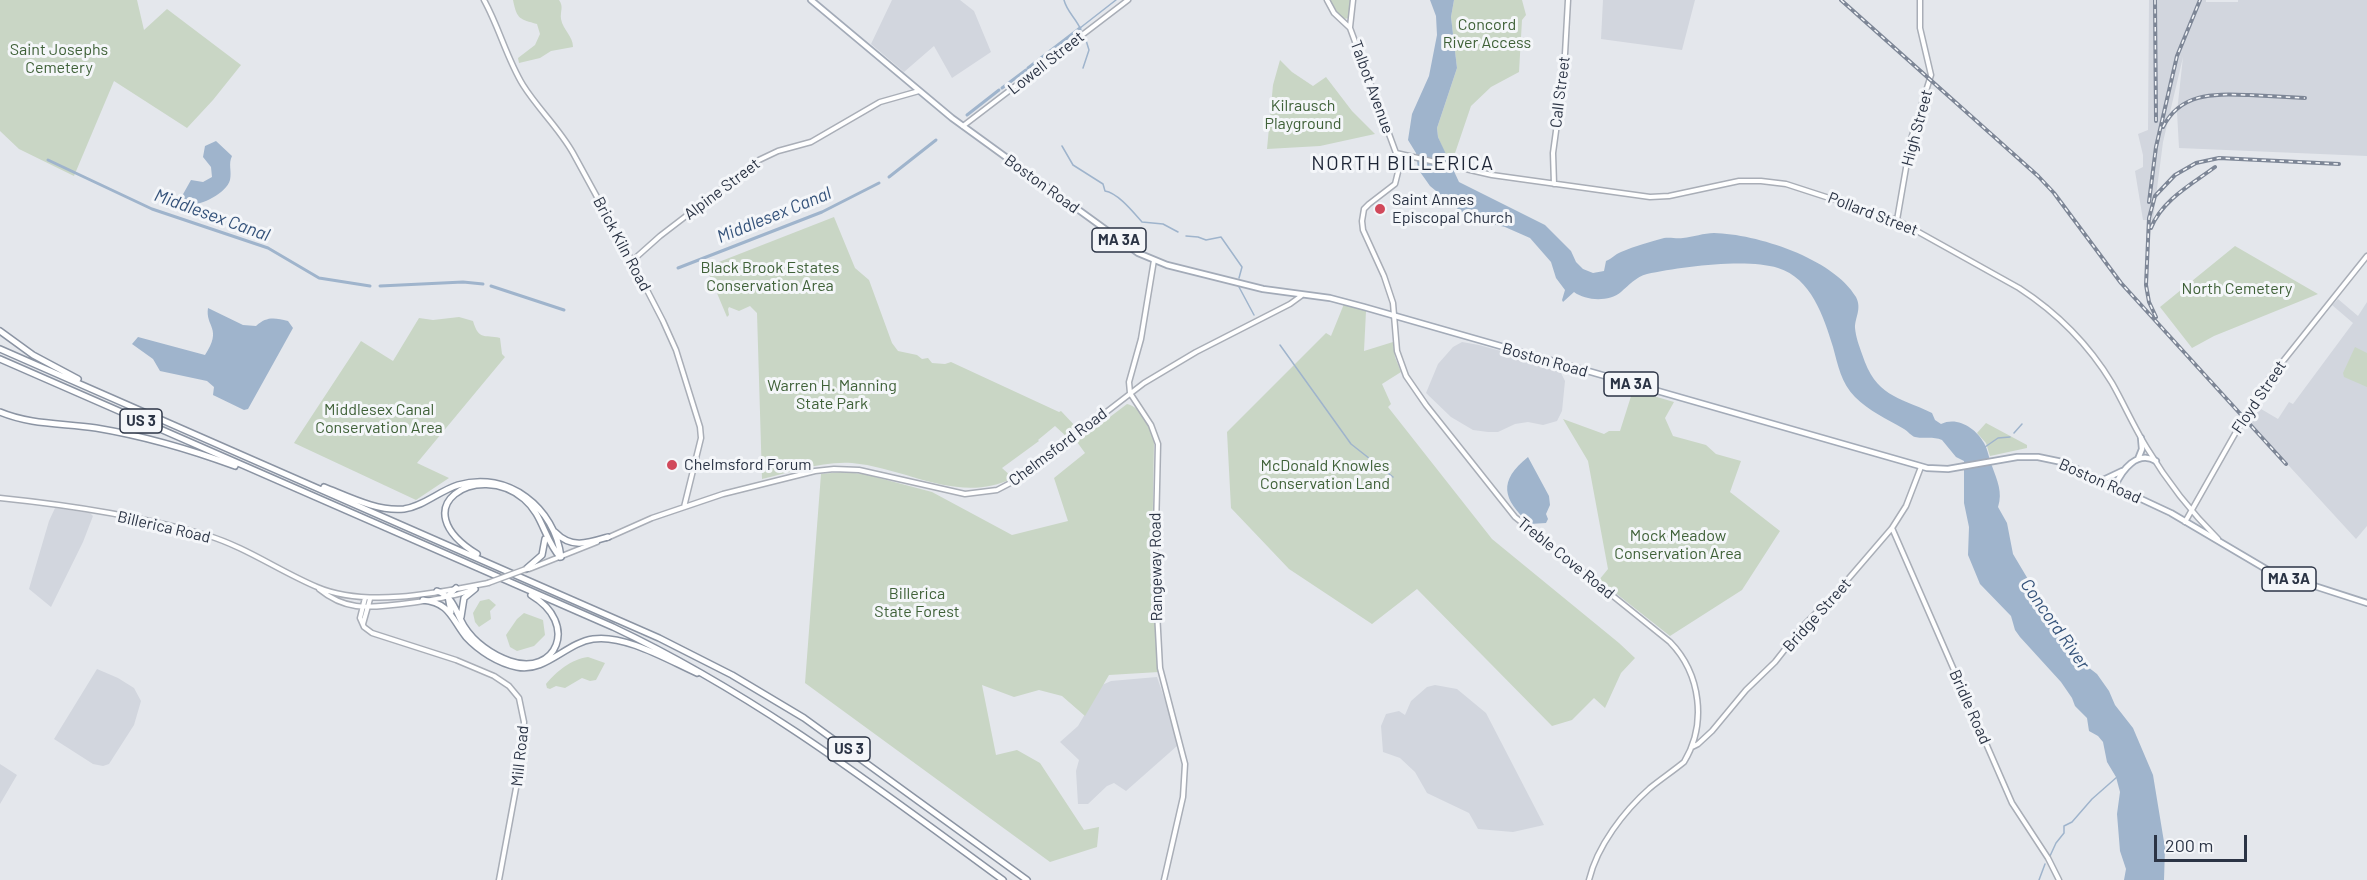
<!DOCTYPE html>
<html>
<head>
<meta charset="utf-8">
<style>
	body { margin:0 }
	#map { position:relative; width:2367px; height:880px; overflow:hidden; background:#e4e7ec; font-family:Barlow,sans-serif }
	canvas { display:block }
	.scale { position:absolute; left:2154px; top:835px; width:93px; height:27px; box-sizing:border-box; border:3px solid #2b3445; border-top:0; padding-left:8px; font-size:18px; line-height:21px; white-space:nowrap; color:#2b3445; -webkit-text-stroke:4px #f4f6f9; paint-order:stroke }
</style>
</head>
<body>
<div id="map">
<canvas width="2367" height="880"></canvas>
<div class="scale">200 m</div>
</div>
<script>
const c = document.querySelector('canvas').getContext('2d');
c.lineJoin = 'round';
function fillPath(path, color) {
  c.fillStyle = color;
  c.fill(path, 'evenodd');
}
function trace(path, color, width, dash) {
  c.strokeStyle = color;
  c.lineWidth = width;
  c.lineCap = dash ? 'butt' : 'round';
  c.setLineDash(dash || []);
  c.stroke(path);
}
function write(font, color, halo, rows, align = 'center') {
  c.font = font + ' Barlow,sans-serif';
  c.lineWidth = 6;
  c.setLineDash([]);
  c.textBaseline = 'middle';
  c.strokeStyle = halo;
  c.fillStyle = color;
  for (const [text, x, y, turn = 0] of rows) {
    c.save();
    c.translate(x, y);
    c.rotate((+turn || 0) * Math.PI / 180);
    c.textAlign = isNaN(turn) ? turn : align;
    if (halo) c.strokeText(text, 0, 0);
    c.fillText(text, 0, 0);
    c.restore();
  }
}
fillPath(new Path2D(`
	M892 0H960L974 11 991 52 952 78 934 46 904 72 871 44Z
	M1603 0H1695L1682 50 1601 39Z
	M2149 0H2206V2H2238V0H2367V156L2179 148 2177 112 2183 57 2163 142 2153 220H2143L2135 171 2143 167V155L2138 134 2148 130Z
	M2338 299 2358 316 2367 302V526L2356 539 2247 420 2256 406 2278 419 2289 402 2293 404 2353 323 2332 305Z
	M1462 342 1479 345 1548 364 1559 369 1565 381 1562 411 1557 421 1543 425 1528 422 1515 424 1498 432H1488L1473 430 1451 417 1426 393 1438 364 1453 347Z
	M55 508 90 513 93 516 83 542 51 607 29 589 49 521Z
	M97 669 118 678 134 688 141 701 134 725 109 764 103 766 93 764 54 739Z
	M1157 677 1173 724 1177 746 1126 791 1114 783 1107 786 1088 804H1078L1076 771 1079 760 1060 742 1078 726 1102 685 1111 681Z
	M1435 685 1457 689 1486 713 1544 825 1513 832 1478 829 1469 813 1427 793 1415 772 1400 758 1383 752 1381 726 1386 714 1399 711 1405 715 1411 701 1427 687Z
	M0 764 17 775 0 804Z`), '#d2d6de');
fillPath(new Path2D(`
	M0 0H137L144 30 167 9 241 65 213 100 187 128 114 81 74 176 19 149 0 131Z
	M513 0H559C564 7 560 11 561 19 563 30 573 36 573 47L551 51 540 58 519 63 518 58 535 45 540 34 537 24C520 19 517 20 513 0Z
	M1327 0H1353L1352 12 1349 18 1344 19 1337 16Z
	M1454 0H1522L1526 15 1522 20 1519 72 1491 87 1471 106 1452 162 1448 161 1438 137 1437 128 1457 68 1451 17Z
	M1280 60 1292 72 1313 86 1326 77 1352 111 1375 134 1320 146 1267 149 1273 85Z
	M834 217 855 268 869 280 892 343 898 351 917 355 922 359 928 358 932 363 945 364 951 362 1059 412 1061 411 1078 429 1067 437 1055 426 1038 440 1039 441 1002 468 1013 478C959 505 907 468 852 463 821 461 792 472 762 479L757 313 750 306 739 311 729 307 728 309 729 315 727 317 706 267Z
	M2235 246 2318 294 2214 336 2192 348 2160 307Z
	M1344 304 1366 311 1364 351 1393 342 1395 357 1401 372 1382 384 1391 404 1388 407 1492 539 1619 643 1635 658 1621 673 1605 708 1594 698 1572 720 1552 726 1417 589 1372 624 1289 569 1231 508 1227 432 1326 333 1331 336Z
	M459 317 473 321C479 341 484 334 500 338L502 354 505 357 417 463 449 478 416 500 294 443 361 341 393 361 419 318 433 320Z
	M2355 347 2367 353V387L2344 377 2343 373Z
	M1633 390 1674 402 1665 418 1673 436 1706 445 1716 454 1741 461 1730 492 1780 531 1742 590 1670 636 1599 580 1608 569 1588 461 1563 419 1604 434 1609 431H1620Z
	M1127 404C1142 407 1151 428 1154 441L1152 557 1159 672 1109 675 1085 716 1062 696 1039 690 1014 697 982 685 996 755 1017 750 1040 763 1084 830 1099 827 1097 847 1050 862 805 683 821 474 842 472 864 474 932 492 1012 535 1068 521 1054 478 1085 453 1077 442Z
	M1986 423 2027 445V448L1990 456 1986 443 1977 433Z
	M489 599 496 605 490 611 491 619 479 627 475 622 473 613 480 601Z
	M524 613 543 620 545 635 534 646 517 651 510 647 506 635 517 619Z
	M588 657 605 663 596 680 590 681 582 678 565 688 556 686 550 689 547 688 546 684C556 672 571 659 588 657Z`), '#c9d6c5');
fillPath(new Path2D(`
	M1430 0H1454L1451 17 1457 68 1437 128 1438 137 1459 182 1545 225 1571 251 1576 262 1583 269 1593 273 1604 271 1606 261C1612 259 1615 254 1621 252 1635 246 1650 242 1664 238 1671 237 1676 239 1683 238 1693 237 1704 233 1714 233 1756 234 1833 258 1856 297 1862 309 1855 317 1855 328 1856 338 1859 345 1862 354 1876 397 1897 396 1932 413L1935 420 1941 424C1957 416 1976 428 1984 443 1988 450 1989 459 1992 466 1997 480 2003 492 1998 507L2007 523 2013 554 2069 648 2075 657 2097 674 2109 691 2115 705 2133 728 2153 775 2165 848 2164 880H2124L2126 869 2120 851 2117 814 2120 792 2116 777 2107 762 2103 742 2098 736 2089 731 2087 718 2075 706 2072 698 2061 682 2020 637 2015 630 2011 616 1980 584 1968 555 1969 527 1964 503V461L1956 457 1942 440C1933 436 1924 439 1915 437 1911 436 1908 431 1904 429 1887 419 1869 411 1855 397 1841 383 1838 365 1833 347 1824 317 1811 278 1778 268 1746 258 1680 267 1647 274 1636 277 1629 285 1621 292 1609 302 1586 301 1574 292L1563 302 1562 300 1565 290 1556 278 1551 262 1530 238 1505 227 1470 219 1430 186 1418 169 1416 153 1408 140 1412 114 1429 76 1437 35 1436 16Z
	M216 141 232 156C228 164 232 171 230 180 226 194 200 206 187 205L182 196 191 180 203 182 212 177 211 167 203 157 205 146Z
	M208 308 243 325 256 326C267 316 275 318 288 321L293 328 248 409 244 410 213 395 214 387 207 381 160 371 153 359 132 344 138 337 205 355C223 328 205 327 208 308Z
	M1528 457 1549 496 1550 505 1546 514 1548 519 1546 523 1530 524C1502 499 1498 481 1528 457Z`), '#9fb4cc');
trace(new Path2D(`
	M1064 0C1067 12 1076 18 1081 30
	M1080 28 1116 0
	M1083 68 1089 50 1085 37
	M1062 146 1073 165 1103 184 1105 191C1118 193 1133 212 1142 222L1163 224 1178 232
	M1186 236 1198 237 1206 240 1221 237 1242 267 1239 278
	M1239 287 1254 315
	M1280 345 1351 444 1393 477
	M2014 433 2022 424
	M1985 447 1998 438 2010 437
	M2050 856 2056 843 2064 833V826L2072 822 2092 799 2117 777
	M2039 880 2045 864`), '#9fb4cc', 1.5);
trace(new Path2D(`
	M1028 68 1080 28
	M1002 88 1026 70
	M967 115 999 90
	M48 160 152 209 268 248 319 278 370 286
	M889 177 936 140
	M678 268 822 212 879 183
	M380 286 463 282 483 284
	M491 286 564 310`), '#9fb4cc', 3);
const secondary = new Path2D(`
	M484 0C499 27 507 59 523 85 538 109 559 128 573 153L632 261 663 321 676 350 700 427 701 438 684 507
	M1327 0 1334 13 1350 28 1396 153 1398 172 1395 184 1369 204 1364 209 1362 221 1363 230 1384 276 1393 303 1397 351 1406 376 1426 405 1515 517 1670 642C1701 674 1707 724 1684 762 1673 771 1661 779 1650 788 1624 811 1597 846 1589 880
	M1350 27 1353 0
	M963 126 1128 0
	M1396 153 1492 175 1650 197 1669 196 1739 181H1761L1786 184 1897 220 2019 288C2056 312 2089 345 2112 383 2124 404 2134 427 2147 448 2168 483 2189 510 2218 539
	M1554 184 1553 153 1564 72 1568 0
	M1897 220 1911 139 1931 75 1920 28V0
	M1154 260 1141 339 1129 382 1130 393 1151 425 1158 444 1155 574 1160 668 1185 764 1183 797 1164 880
	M632 261 660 236 759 160 778 151 811 142 880 102 919 91
	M0 498C69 505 140 516 206 535 246 547 279 571 317 587 366 608 437 593 488 583
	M2185 522 2236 432 2268 380 2367 256
	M1892 528 2012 803 2048 858 2059 880
	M607 538 652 518 723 494 815 471 834 469 859 470 965 494 997 490 1022 477 1144 383 1196 352 1290 304 1301 296
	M529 569 597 542
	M319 589C330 598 342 604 356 606 379 609 449 599 471 590
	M365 598 360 618 364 627 372 633 456 660 494 676 509 686 519 698 524 722 521 761 499 880
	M363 624 370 599
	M1692 747 1698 744 1712 731 1746 690 1775 662 1804 625 1837 592 1892 528 1906 506 1921 467`);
const primary = new Path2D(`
	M811 0 952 118 1138 253 1167 265 1263 289 1330 298 1364 307 1927 468 1948 469 2017 457H2038L2062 462 2171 513 2271 572 2367 603
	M2138 459 2142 449 2141 438
	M2103 480 2122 471
	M2115 486C2122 470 2137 450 2156 461`);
const highway = new Path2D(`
	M0 331 33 355 78 379
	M0 349 659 638 732 675 804 718 1027 880
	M0 359 613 627C757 695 876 787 1003 880
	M0 412C31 425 64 423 96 428 144 436 189 449 235 466
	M324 487C347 496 378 512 404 509 424 506 439 491 458 485 508 470 555 508 561 557
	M555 532C571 549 588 543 608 537
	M477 554C401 507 478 460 524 499 543 515 544 539 560 557
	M526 569 542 555 545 539
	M437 591C454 597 455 611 464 626 474 642 492 655 510 661 556 677 580 624 531 595
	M423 600C450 603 451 618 466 637 479 651 498 663 517 667 545 673 566 643 593 639 624 634 668 660 697 673
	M451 612 448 596 456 588
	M461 617 464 598 475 589`);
trace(secondary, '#a9aeb7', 7);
trace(primary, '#a3abb8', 8);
trace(highway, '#8b94a3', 8);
trace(secondary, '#fff', 4);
trace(primary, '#fff', 4.5);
trace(highway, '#fff', 5);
const rail = new Path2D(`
	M1841 0 2038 176 2054 193 2121 283 2286 464
	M2155 0 2156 121
	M2163 127C2181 92 2214 94 2249 95 2267 96 2286 97 2305 98
	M2149 202 2156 147 2177 56 2200 0
	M2151 228C2162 200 2192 184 2215 167
	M2156 317 2149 302 2146 285 2149 218 2155 196 2175 175 2196 163 2219 158 2339 164`);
trace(rail, '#7d8696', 4);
trace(rail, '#f4f6f9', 1.5, [4.5]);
const secondaryBridge = new Path2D(`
	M488 583 526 569`);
trace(secondaryBridge, '#a9aeb7', 7, []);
trace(secondaryBridge, '#fff', 4);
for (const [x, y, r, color] of [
	[1380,209,6,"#d1495b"],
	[672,465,6,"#d1495b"]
]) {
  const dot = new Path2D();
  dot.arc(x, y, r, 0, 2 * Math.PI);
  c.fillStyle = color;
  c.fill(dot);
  trace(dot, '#f4f6f9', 2);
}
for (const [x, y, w] of [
	[1119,240,54],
	[1631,384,54],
	[141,421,42],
	[2289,579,54],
	[849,749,42]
]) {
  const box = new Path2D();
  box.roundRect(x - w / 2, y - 12, w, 24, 4.5);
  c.fillStyle = '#f4f6f9';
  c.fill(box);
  trace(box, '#2b3445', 1.5);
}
write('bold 15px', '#2b3445', null, [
	["MA 3A",1119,240],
	["MA 3A",1631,384],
	["US 3",141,421],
	["MA 3A",2289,579],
	["US 3",849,749]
]);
write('16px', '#3f6138', '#f4f6f9', [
	["Concord",1487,25],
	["River Access",1487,43],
	["Saint Josephs",59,50],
	["Cemetery",59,68],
	["Kilrausch",1303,106],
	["Playground",1303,124],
	["Black Brook Estates",770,268],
	["Conservation Area",770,286],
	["North Cemetery",2237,289],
	["Warren H. Manning",832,386],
	["State Park",832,404],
	["Middlesex Canal",379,410],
	["Conservation Area",379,428],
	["McDonald Knowles",1325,466],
	["Conservation Land",1325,484],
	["Mock Meadow",1678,536],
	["Conservation Area",1678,554],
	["Billerica",917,594],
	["State Forest",917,612]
]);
write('16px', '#2b3445', '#f4f6f9', [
	["Lowell Street",1046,63,-38],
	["Talbot Avenue",1372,87,70],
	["Call Street",1560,92,-83],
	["High Street",1917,128,-75],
	["Boston Road",1042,184,36],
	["Alpine Street",722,189,-37],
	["Pollard Street",1873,214,21],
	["Brick Kiln Road",622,244,62],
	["Boston Road",1545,360,16],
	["Floyd Street",2259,397,-56],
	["Chelmsford Road",1058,447,-37],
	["Boston Road",2100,481,24],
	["Billerica Road",164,527,13],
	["Treble Cove Road",1566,558,39],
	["Rangeway Road",1156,567,-91],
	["Bridge Street",1817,615,-48],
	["Bridle Road",1970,707,66],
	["Mill Road",520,756,-84]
]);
write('16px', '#2b3445', '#f4f6f9', [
	["Saint Annes",1392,200],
	["Episcopal Church",1392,218],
	["Chelmsford Forum",684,465]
], 'left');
write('italic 18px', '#34527a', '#f4f6f9', [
	["Middlesex Canal",212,215,20],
	["Middlesex Canal",774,215,-22],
	["Concord River",2055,624,55]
]);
c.letterSpacing = '1.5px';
write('20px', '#1d2536', '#f4f6f9', [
	["NORTH BILLERICA",1403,163]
]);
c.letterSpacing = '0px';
</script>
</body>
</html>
